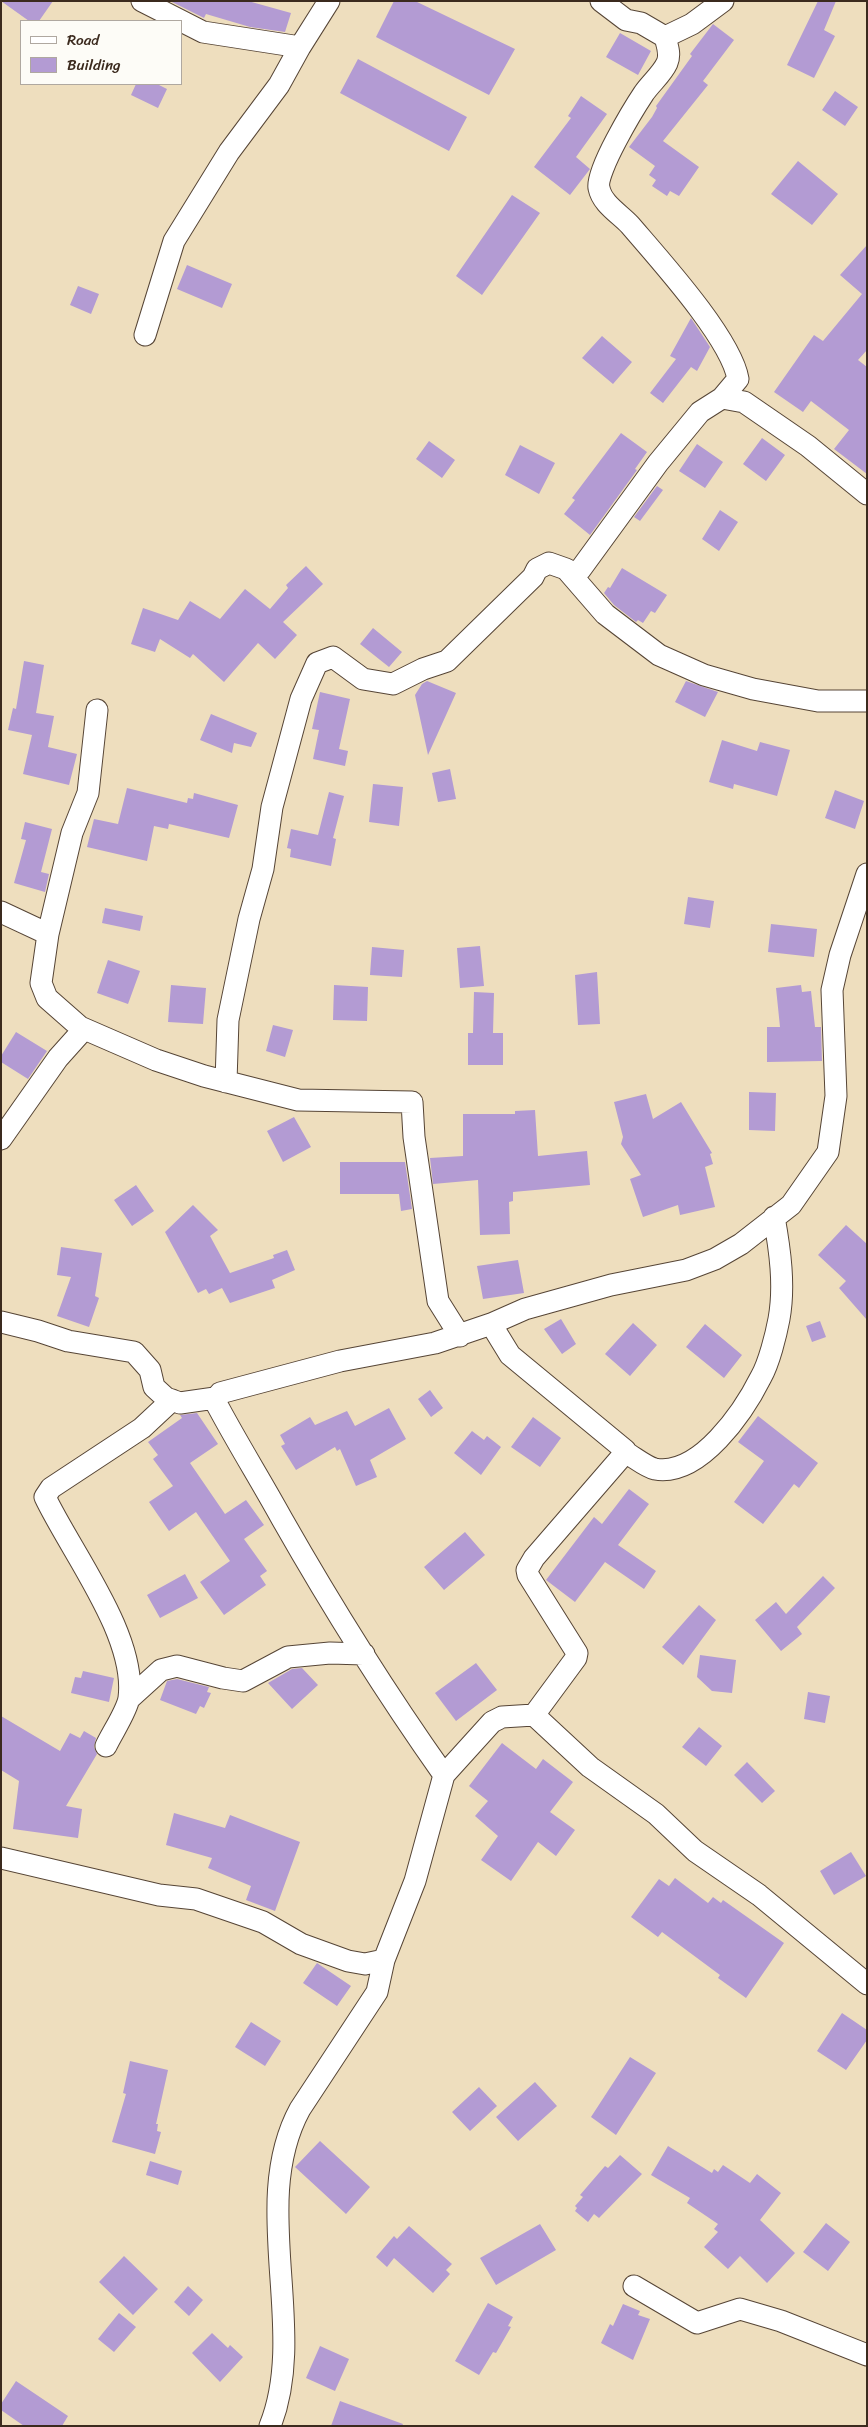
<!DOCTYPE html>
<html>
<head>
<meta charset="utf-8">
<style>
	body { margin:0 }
	#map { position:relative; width:868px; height:2427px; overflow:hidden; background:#eedebe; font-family:Sriracha,sans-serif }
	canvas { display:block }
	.frame { position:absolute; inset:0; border:2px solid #3b2a1e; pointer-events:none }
	.legend { position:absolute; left:20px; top:20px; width:162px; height:65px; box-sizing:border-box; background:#fdfcf7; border:1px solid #afa8a0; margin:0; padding:6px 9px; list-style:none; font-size:15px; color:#3b2a1e }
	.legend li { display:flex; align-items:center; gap:10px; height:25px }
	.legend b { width:25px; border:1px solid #afa8a0 }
</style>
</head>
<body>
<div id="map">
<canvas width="868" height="2427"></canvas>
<div class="frame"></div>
<ul class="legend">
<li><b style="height:6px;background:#fff"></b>Road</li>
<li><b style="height:14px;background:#b39bd3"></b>Building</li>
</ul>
</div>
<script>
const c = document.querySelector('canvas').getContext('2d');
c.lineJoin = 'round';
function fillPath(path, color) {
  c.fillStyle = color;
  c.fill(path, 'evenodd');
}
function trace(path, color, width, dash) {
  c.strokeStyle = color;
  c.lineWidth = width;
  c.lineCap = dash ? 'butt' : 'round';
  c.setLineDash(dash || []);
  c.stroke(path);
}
fillPath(new Path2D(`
	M1 1H53L39 21H29Z
	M170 1H248L291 13 285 32 250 27 206 14 204 18Z
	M394 1H415L515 49 489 95 376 37Z
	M818 1H836L824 30 835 36 814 78 787 65Z
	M713 24 734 40 703 81 708 85 663 141 699 167 679 196 670 191 667 196 652 186 656 180 649 175 655 166 629 147 652 117 657 108 656 106 692 56 690 54Z
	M620 33 651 51 638 75 606 57Z
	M358 59 467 117 449 151 340 93Z
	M136 84H157L167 89 158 108 131 95Z
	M835 91 858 107 845 126 822 110Z
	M581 96 607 114 576 157 590 169 570 195 534 167 571 118 568 116Z
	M798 161 838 194 812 225 771 194Z
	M512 195 540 213 482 295 456 276Z
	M867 245V350L858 360 867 367V474L834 449 849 430 811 401 803 412 774 392 814 335 823 341 862 294 840 275Z
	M187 265 232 284 222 308 177 289Z
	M78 286 99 294 91 314 70 305Z
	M691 318 710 347 697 371 691 367 663 403 650 393 676 359 670 356Z
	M602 336 632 362 613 384 582 358Z
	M621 433 647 452 635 469 637 470 590 535 564 514 575 500 572 498Z
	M762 438 785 455 766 481 743 464Z
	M429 441 455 460 442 478 416 459Z
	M697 444 723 462 705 488 679 471Z
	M520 445 555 463 539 494 505 475Z
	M657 486 663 490 640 521 634 517Z
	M720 510 738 522 719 551 702 539Z
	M306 566 323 584 283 622 297 635 275 659 258 643 224 682 193 654 190 658 160 639 155 652 131 644 143 608 178 620 190 601 220 619 245 589 270 609 288 588 286 585Z
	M622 568 667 595 655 613 651 611 643 623 638 620 636 622 614 605 604 593 608 587 610 588Z
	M373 628 402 652 389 667 360 644Z
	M24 661 44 665 36 713 54 716 48 747 77 754 69 785 23 774 32 735 8 730 13 708 16 709Z
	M427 681 456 693 428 755 415 695 422 684Z
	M686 681 718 692 705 717 675 702Z
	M320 692 350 699 339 749 348 751 345 766 313 759 319 730 312 729Z
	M211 714 257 733 251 747 234 743 232 753 200 740Z
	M722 740 757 751 760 742 790 750 777 796 734 784 733 789 709 782Z
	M450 769 456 799 438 802 432 773Z
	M373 784 403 787 399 826 369 822Z
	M127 788 187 803 188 798 193 799 194 793 238 805 229 838 169 824 168 829 154 826 147 861 87 847 94 819 118 824Z
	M835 790 864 801 855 829 825 818Z
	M329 792 344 796 333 838 336 839 331 866 290 857 291 849 287 848 291 829 318 835Z
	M25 822 52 829 41 872 49 874 45 892 14 883 26 840 21 839Z
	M688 897 714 901 710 928 684 924Z
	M105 908 143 916 140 931 102 923Z
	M771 924 817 929 814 957 768 952Z
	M480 946 484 986 460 988 457 948Z
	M372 947 404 950 402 977 370 975Z
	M108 960 140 971 128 1004 97 993Z
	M597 972 600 1024 578 1025 575 975Z
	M171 985 206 988 203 1024 168 1022Z
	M334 985 368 987 367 1021 333 1020Z
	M801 985 802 992 811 991 815 1027H821L822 1061 767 1062V1027H780L776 988Z
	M474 992 494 993 493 1033H503V1065H468V1033H473Z
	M273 1025 293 1030 285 1057 266 1051Z
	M16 1032 47 1051 28 1079 1 1062V1056Z
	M749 1092 776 1093 775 1131 749 1130Z
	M646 1094 653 1119 681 1102 712 1153 710 1154 713 1164 705 1167 715 1207 680 1215 678 1205 643 1217 630 1179 641 1175 621 1144 623 1137 614 1102Z
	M535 1110 538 1156 587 1151 590 1185 513 1192V1201L509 1202 510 1234 480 1235 478 1180 433 1184 430 1158 463 1156V1114H515V1111Z
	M294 1117 311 1147 283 1162 267 1131Z
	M340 1162H405L412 1209 401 1211 399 1194H340Z
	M136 1185 154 1211 132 1226 114 1200Z
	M193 1205 218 1230 210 1236 230 1273 274 1258 273 1255 287 1250 295 1270 272 1280 275 1288 230 1303 222 1288 209 1294 206 1289 198 1293 165 1232Z
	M846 1225 867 1244V1320L839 1288 846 1281 818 1255Z
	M61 1247 102 1253 95 1296 99 1298 89 1327 57 1316 71 1277 57 1275Z
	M518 1260 524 1293 483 1299 477 1266Z
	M561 1319 576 1344 562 1354 544 1329Z
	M820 1321 826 1337 812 1342 806 1326Z
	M633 1323 657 1345 630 1376 605 1354Z
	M705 1324 742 1355 724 1378 686 1347Z
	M430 1390 443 1408 431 1417 418 1399Z
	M389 1408 406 1439 370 1460 377 1477 356 1486 340 1449 337 1451 335 1447 296 1470 281 1446 285 1444 280 1435 310 1417 315 1425 347 1411 355 1426Z
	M197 1413 218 1444 190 1463 225 1514 246 1500 264 1525 244 1539 267 1571 260 1576 266 1585 224 1615 200 1582 230 1561 196 1512 169 1531 149 1502 173 1486 153 1459 158 1455 148 1442 182 1418 180 1415Z
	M758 1416 818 1463 799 1488 794 1484 763 1524 734 1502 764 1461 738 1442Z
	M533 1417 561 1438 540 1467 511 1447Z
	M472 1431 484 1440 487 1436 501 1447 481 1475 454 1453Z
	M629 1489 649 1504 618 1545 656 1571 644 1589 605 1562 575 1602 546 1580 594 1517 602 1524Z
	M465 1532 485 1555 444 1590 424 1567Z
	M185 1574 198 1598 160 1618 147 1595Z
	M823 1576 835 1588 797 1627 802 1634 781 1651 755 1620 776 1602 786 1614Z
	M699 1605 716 1620 683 1665 662 1647Z
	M700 1655 736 1660 732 1693 712 1691 697 1677Z
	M476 1663 497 1690 456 1721 435 1693Z
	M302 1668 318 1685 292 1709 268 1683 292 1669Z
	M83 1671 114 1678 109 1702 71 1693 75 1677 81 1678Z
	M177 1679 209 1687 207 1692 211 1693 204 1708 200 1706 196 1714 160 1700 167 1681Z
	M808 1692 830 1696 825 1723 804 1719Z
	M1 1716 60 1751 70 1733 80 1738 84 1731 96 1738 94 1747 97 1754 66 1806 82 1809 78 1838 13 1829 19 1781 1 1770Z
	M699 1727 722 1746 706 1766 682 1747Z
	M502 1743 536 1769 543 1759 573 1782 550 1812 575 1830 556 1856 538 1842 511 1881 481 1860 498 1836 475 1816 488 1801 469 1786Z
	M747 1762 775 1791 762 1803 734 1775Z
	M174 1813 225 1828 230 1815 300 1842 275 1911 246 1900 251 1886 208 1868 212 1858 166 1845Z
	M851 1852 866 1876 834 1895 820 1871Z
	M675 1878 708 1903 713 1897 721 1903 723 1900 784 1943 746 1998 718 1978 720 1975 662 1932 658 1937 631 1917 659 1879 669 1886Z
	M317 1963 351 1986 337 2006 303 1983Z
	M842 2013 867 2030V2040L846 2070 817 2051Z
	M251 2022 281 2041 265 2066 235 2047Z
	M630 2057 656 2073 616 2135 591 2117Z
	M130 2061 168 2070 156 2124H158L157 2131 161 2132 155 2154 112 2142 126 2094 123 2093Z
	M535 2082 557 2106 518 2141 496 2117Z
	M479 2087 497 2106 470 2131 452 2112Z
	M320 2141 370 2187 346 2214 295 2167Z
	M668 2146 712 2173 714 2169 718 2172 723 2165 750 2183 757 2174 781 2193 760 2220 795 2253 767 2283 740 2256 728 2269 704 2247 718 2232 714 2229 718 2224 687 2203 690 2198 651 2175Z
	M620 2155 642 2174 599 2218 594 2214 588 2222 575 2211 577 2208 575 2206 583 2197 580 2195 605 2166 608 2168Z
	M150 2161 182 2171 178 2185 146 2175Z
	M826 2223 850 2242 828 2271 803 2252Z
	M540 2224 556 2250 496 2285 480 2258Z
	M409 2226 452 2264 446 2270 450 2274 433 2293 394 2258 387 2267 376 2257 394 2236 397 2239Z
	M124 2256 158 2289 133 2315 99 2282Z
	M188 2286 203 2300 189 2316 174 2302Z
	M488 2303 513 2317 508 2326 511 2327 496 2353 493 2352 479 2375 455 2361Z
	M623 2304 640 2311 638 2315 650 2319 633 2360 601 2343 610 2324 613 2326Z
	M119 2313 136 2327 114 2352 98 2339Z
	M212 2333 228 2348 230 2345 243 2357 220 2382 192 2353Z
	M320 2346 349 2359 335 2391 306 2378Z
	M16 2381 68 2416 62 2426H24L1 2410V2404Z
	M340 2401 403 2424 402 2426H331Z`), '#b39bd3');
const minor = new Path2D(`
	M142 1 203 32 300 47
	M601 1 626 20 641 23 665 37 692 24 723 1
	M665 37C667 45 671 54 667 63 662 74 651 83 644 93 634 108 595 172 599 188 602 204 620 214 630 225 659 259 731 338 738 379L722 398
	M145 335 174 241 229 152 279 85 300 47 329 1
	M569 572 580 570 658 463 700 412 722 398 744 402 808 446 867 494
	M867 874 840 955 832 990 836 1096 828 1152 791 1205 741 1244 715 1259 686 1270 611 1285 525 1309 491 1324 510 1355 625 1450 624 1454 534 1558 527 1570 528 1575 577 1653 576 1658 534 1715 590 1767 656 1814 695 1851 759 1895 867 1984
	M1 912 48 934 41 983 47 998 80 1027 156 1060 204 1076 298 1100 412 1102 414 1137 438 1301 460 1336
	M48 934 72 833 88 793 97 710
	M226 1082 228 1020 249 919 263 869 272 807 301 699 317 663 333 657 363 679 393 684 423 669 447 661 533 577 537 569 549 563 566 569 605 614 659 655 704 675 753 689 818 701H867
	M1 1139 58 1058 84 1029
	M1 1322 38 1331 68 1341 134 1352 150 1370 154 1387 166 1398 180 1403 215 1398
	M491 1324 435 1343 340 1361 220 1393 215 1401C236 1441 260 1479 282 1519 332 1607 386 1693 444 1775L492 1722 502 1717 534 1715
	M625 1452C634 1457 646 1467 655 1469 700 1477 744 1411 761 1377 769 1363 776 1335 779 1319 785 1286 780 1250 774 1217
	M129 1699 161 1670 177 1666 223 1678 243 1681 288 1657 330 1653 364 1654
	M106 1746C112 1733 127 1711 129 1698 137 1636 71 1552 45 1497L51 1488 142 1428 172 1400
	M1 1858 159 1895 196 1899 263 1922 301 1944 348 1961 365 1964 384 1960 415 1881 444 1775
	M634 2286 697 2323 740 2309 781 2321 867 2355
	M270 2426C309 2329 248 2204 300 2109L377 1992 384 1960`);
trace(minor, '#564536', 23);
trace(minor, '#fff', 21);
</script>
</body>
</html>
